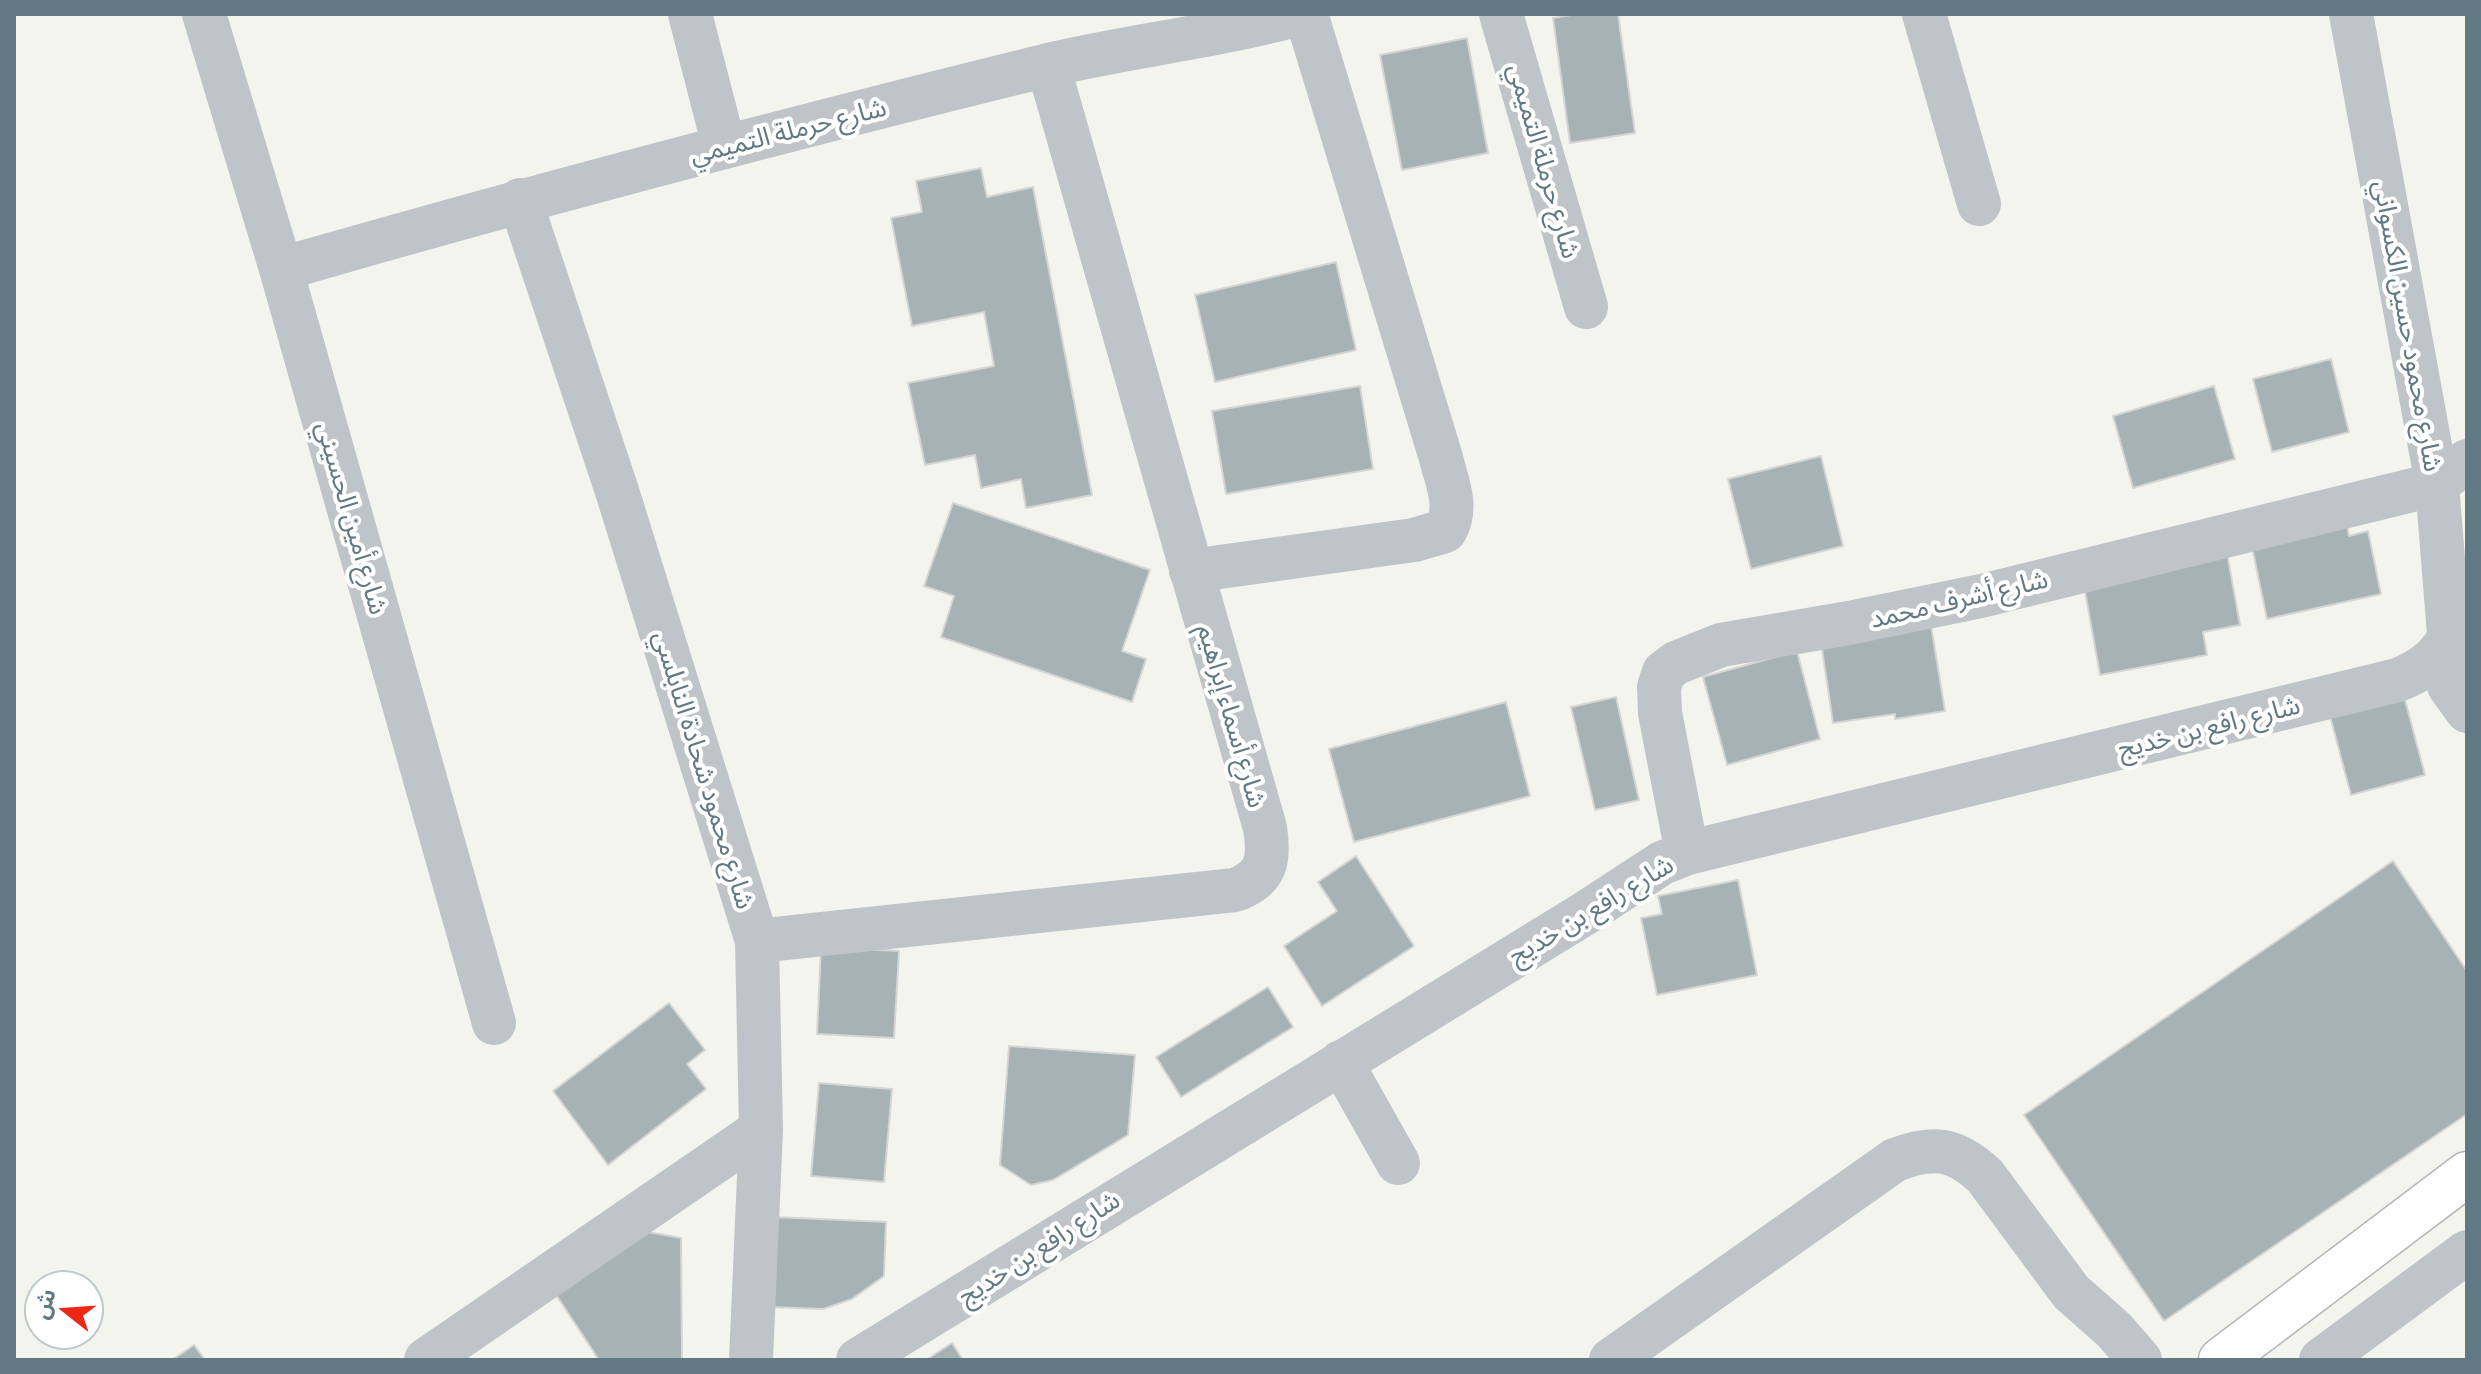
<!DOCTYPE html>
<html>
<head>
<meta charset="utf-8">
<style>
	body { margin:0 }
	#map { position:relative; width:2481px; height:1374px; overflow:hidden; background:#f4f4ef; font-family:Barlow,"Noto Sans Arabic",sans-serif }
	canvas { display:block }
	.frame { position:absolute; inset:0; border:16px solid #617983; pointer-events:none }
	.north { position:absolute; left:24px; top:1270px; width:80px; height:80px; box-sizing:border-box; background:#fff; border:2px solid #c0c9cd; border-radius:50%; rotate:287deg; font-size:22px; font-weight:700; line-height:32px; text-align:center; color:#617983 }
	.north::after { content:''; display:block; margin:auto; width:28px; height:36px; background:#ee2716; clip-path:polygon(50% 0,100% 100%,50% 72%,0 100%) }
</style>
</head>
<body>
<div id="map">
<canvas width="2481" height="1374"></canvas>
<div class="frame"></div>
<div class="north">ش</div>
</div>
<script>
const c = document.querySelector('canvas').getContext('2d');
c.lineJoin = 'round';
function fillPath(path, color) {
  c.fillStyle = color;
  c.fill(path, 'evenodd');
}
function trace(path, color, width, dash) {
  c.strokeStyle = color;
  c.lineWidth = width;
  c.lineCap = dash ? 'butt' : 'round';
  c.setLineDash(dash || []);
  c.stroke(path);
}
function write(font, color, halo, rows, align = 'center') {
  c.font = font + ' Barlow,"Noto Sans Arabic",sans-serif';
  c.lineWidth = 8;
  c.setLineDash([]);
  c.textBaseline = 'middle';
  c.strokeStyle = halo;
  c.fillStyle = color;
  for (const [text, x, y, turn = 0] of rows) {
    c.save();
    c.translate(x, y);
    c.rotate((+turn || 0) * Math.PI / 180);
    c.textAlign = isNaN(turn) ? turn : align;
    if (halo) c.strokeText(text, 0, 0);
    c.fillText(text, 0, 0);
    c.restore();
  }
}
const building = new Path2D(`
	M1577 14H1618L1635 133 1570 143 1553 18Z
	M1467 38 1488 153 1402 170 1380 55Z
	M981 168 987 197 1033 187 1092 495 1026 508 1021 479 981 488 975 455 925 465 908 383 994 366 984 312 912 326 891 218 922 212 916 181Z
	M1336 262 1356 350 1215 382 1195 295Z
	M2331 359 2349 432 2272 452 2253 379Z
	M1360 386 1373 469 1226 494 1212 411Z
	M2214 386 2235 459 2133 488 2113 416Z
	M1821 456 1843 546 1751 569 1728 479Z
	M953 503 1150 570 1122 651 1146 659 1132 702 941 637 954 596 924 586Z
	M2346 521 2349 536 2368 531 2381 594 2267 619 2251 542Z
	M2227 553 2240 625 2203 632 2207 655 2100 675 2083 580Z
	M1931 625 1945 711 1895 719V714L1833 723 1821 642Z
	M1797 651 1820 739 1727 765 1703 677Z
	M2404 696 2425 775 2351 795 2330 716Z
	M1616 697 1639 800 1595 810 1571 707Z
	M1506 702 1530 796 1354 842 1329 749Z
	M1356 856 1414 946 1322 1006 1284 946 1337 911 1318 882Z
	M2393 861 2467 971V1114L2164 1321 2024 1115Z
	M1738 880 1757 975 1657 995 1641 918 1662 914 1658 896Z
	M821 947 899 951 894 1038 817 1034Z
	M1268 987 1293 1027 1181 1097 1156 1057Z
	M669 1003 705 1050 687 1064 706 1089 608 1165 553 1091Z
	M1009 1046 1135 1055 1128 1135 1053 1180 1031 1185 1000 1165Z
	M819 1083 892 1089 884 1182 811 1176Z
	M774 1217 886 1222 884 1276 852 1299 823 1309 770 1307Z
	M637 1230 681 1238 682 1360H599L551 1287Z
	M952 1343 963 1360H926Z
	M194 1345 205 1360H172Z`);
fillPath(building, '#a7b2b5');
trace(building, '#d5d5d3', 2);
const major = new Path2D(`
	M2221 1360 2467 1174`);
trace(major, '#b2b8ba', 47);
trace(new Path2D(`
	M204 14 281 269 494 1023
	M690 14 724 146
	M1501 14 1586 307
	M1924 14 1979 204
	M2351 14 2437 484 2449 634 2443 655 2449 686 2467 711
	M520 200 617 491 757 941 761 1130 751 1360
	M281 269C534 196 788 129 1044 66 1128 46 1215 37 1299 14
	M1191 571 1414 540 1445 531C1459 507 1447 483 1441 458L1306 14
	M1687 853 1660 713 1659 687 1664 672 1676 663 1721 645 1849 623 1981 596 2437 484 2467 461
	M757 941 1235 890C1267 878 1270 860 1265 828L1048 65
	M1341 1062 1398 1163
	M426 1360 761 1130
	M858 1360 1587 912 1662 863 1687 853 2398 680C2420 671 2435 661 2448 640
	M1611 1360 1895 1160C1933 1145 1955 1148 1985 1176L2071 1292 2114 1330 2140 1360
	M2321 1360 2467 1252`), '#bec4c7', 44);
trace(major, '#fff', 44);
write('26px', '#617983', '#fff', [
	["شارع حرملة التميمي",788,131,-14],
	["شارع حرملة التميمي",1544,161,74],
	["شارع محمود حسين الكسواني",2408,326,80],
	["شارع أمين الحسيني",352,518,74],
	["شارع أشرف محمد",1959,599,-13],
	["شارع أسماء إبراهيم",1232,716,74],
	["شارع رافع بن خديج",2209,727,-14],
	["شارع محمود شحادة النابلسي",704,770,73],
	["شارع رافع بن خديج",1591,910,-31],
	["شارع رافع بن خديج",1039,1248,-33]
]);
</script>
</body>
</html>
